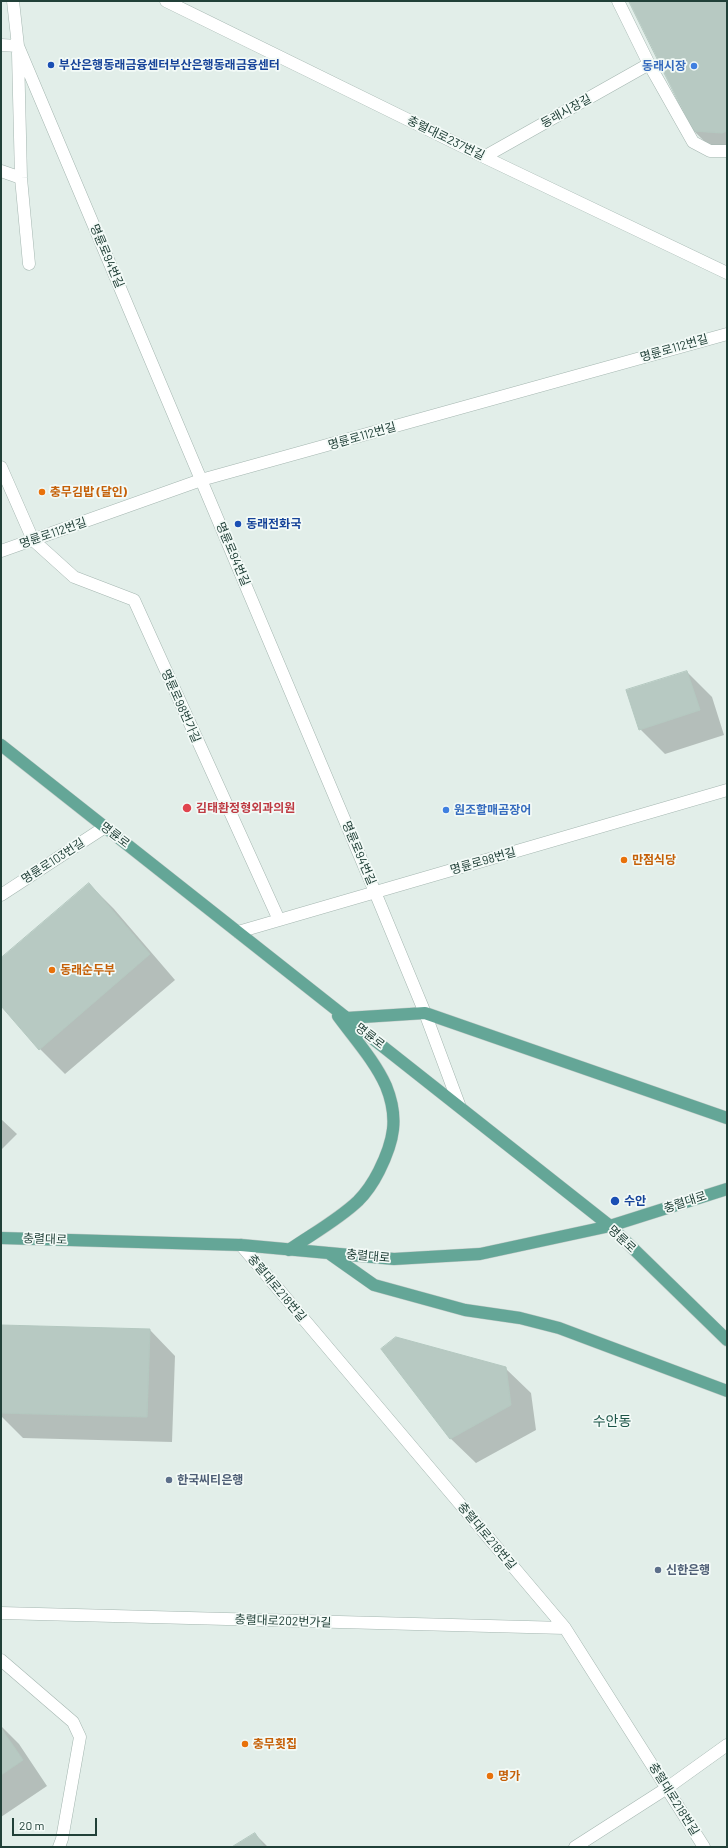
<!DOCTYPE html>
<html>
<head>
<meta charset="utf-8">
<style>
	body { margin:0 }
	#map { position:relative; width:728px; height:1848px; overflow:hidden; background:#e2eee9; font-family:Barlow,sans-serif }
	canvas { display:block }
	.frame { position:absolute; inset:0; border:2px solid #214038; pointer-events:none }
	.scale { position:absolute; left:12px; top:1818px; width:85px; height:18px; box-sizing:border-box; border:2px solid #214038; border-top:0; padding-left:5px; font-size:12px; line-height:14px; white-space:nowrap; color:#214038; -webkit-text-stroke:3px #f3faf7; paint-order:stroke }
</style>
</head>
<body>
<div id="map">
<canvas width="728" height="1848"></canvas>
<div class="frame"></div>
<div class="scale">20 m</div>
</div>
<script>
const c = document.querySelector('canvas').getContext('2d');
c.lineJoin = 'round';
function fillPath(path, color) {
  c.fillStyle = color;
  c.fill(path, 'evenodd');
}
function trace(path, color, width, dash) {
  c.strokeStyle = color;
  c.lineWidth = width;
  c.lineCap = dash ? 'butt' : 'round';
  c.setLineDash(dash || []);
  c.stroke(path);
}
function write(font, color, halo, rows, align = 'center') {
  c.font = font + ' Barlow,"Noto Sans KR",sans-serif';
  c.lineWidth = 3.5;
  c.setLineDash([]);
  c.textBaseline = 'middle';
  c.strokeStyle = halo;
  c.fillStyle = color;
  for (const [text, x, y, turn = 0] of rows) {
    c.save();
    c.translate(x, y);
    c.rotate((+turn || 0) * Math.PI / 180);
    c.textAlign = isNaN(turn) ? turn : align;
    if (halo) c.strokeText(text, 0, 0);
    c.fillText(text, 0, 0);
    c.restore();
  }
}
fillPath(new Path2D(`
	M630 1H727V148L710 147 694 131Z
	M687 672 712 697 724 735 665 754 640 729Z
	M89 884 114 909 175 980 65 1074 40 1049 1 1004V959Z
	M1 1119 17 1134 1 1150Z
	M1 1326 150 1330 175 1356 172 1442 23 1438 1 1416Z
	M505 1368 531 1393 536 1430 476 1463 450 1438Z
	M1 1726 19 1744 47 1786 1 1817Z
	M255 1834 268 1847H234Z`), '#0003');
const building = new Path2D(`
	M629 1H727V131L722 133 693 131Z
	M687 671 700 710 639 730 626 690Z
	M89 883 150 954 39 1050 1 1006V958Z
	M1 1325 150 1329 147 1417 1 1413Z
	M396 1337 506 1367 511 1405 450 1439 381 1349Z
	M1 1728 23 1760 1 1775Z
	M255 1833 264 1847H232Z`);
fillPath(building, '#b7c9c2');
trace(building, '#b4c8c0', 1);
const minor = new Path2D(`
	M13 1 18 46 375 892 425 1013 460 1107
	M166 1 484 157 727 273
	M618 1 649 64 693 142 710 151H727
	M1 45 18 46
	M18 53 21 178 29 264
	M484 157 649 64
	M1 171 21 178
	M1 467 33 540 74 577 134 600 279 920
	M1 551 201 480 727 334
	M1 895 105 827
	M238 932 727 790
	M241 1245 565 1628 704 1847
	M1 1613 565 1628
	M1 1660 73 1722 80 1737 62 1839 59 1847
	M575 1847 667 1788 727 1745`);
const major = new Path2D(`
	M1 745 610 1226 727 1340
	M347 1018 425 1013 727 1118
	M1 1238 241 1245 394 1259 480 1254 610 1226 727 1189
	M289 1250C312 1234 338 1220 358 1201 366 1193 374 1181 379 1171 394 1141 399 1118 386 1086 375 1061 354 1038 338 1016
	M330 1254 374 1285 465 1310 520 1318 559 1328 727 1391`);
trace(minor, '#a4b6b0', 13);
trace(major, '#c1cac7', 13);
trace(minor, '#fff', 12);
trace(major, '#64a697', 12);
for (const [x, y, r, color] of [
	[51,65,4,"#1a4fb4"],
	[694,66,4,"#3f7fe0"],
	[42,492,4,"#e8710a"],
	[238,524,4,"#1a4fb4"],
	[187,808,5,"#e0444e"],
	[446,810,4,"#3f7fe0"],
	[624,860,4,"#e8710a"],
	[52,970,4,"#e8710a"],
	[615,1201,5,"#1a4fb4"],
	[169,1480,4,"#5c6f8a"],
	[658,1570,4,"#5c6f8a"],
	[245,1744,4,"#e8710a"],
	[490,1776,4,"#e8710a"]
]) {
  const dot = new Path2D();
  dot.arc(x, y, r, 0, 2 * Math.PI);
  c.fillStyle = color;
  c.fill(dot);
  trace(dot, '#f3faf7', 1.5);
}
write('bold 12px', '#164399', '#f3faf7', [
	["부산은행동래금융센터부산은행동래금융센터",59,65],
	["동래전화국",246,524],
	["수안",624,1201]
], 'left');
write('bold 12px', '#366cbe', '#f3faf7', [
	["동래시장",686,66],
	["원조할매곰장어",454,810,"left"]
], 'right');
write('12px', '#214038', '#f3faf7', [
	["동래시장길",566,111,-29],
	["충렬대로237번길",446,138,26],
	["명륜로94번길",107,256,67],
	["명륜로112번길",674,348,-16],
	["명륜로112번길",362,436,-16],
	["명륜로112번길",53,533,-19],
	["명륜로94번길",233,554,67],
	["명륜로98번가길",181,706,66],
	["명륜로",115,835,38],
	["명륜로94번길",359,853,67],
	["명륜로103번길",53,861,-33],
	["명륜로98번길",483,861,-16],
	["명륜로",370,1036,38],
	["충렬대로",685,1202,-18],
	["충렬대로",45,1239,2],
	["명륜로",622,1239,43],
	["충렬대로",368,1256,5],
	["충렬대로218번길",277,1288,50],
	["충렬대로218번길",487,1536,50],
	["충렬대로202번가길",283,1621,2],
	["충렬대로218번길",674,1799,58]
]);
write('bold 12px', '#c56008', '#f3faf7', [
	["충무김밥 (달인)",50,492],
	["만점식당",632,860],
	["동래순두부",60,970],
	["충무횟집",253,1744],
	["명가",498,1776]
], 'left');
write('bold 12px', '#be3a42', '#f3faf7', [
	["김태환정형외과의원",196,808]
], 'left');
write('bold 12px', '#4e5e75', '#f3faf7', [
	["한국씨티은행",177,1480],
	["신한은행",666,1570]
], 'left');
write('14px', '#1b5447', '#f3faf7', [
	["수안동",612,1421]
]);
</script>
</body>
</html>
